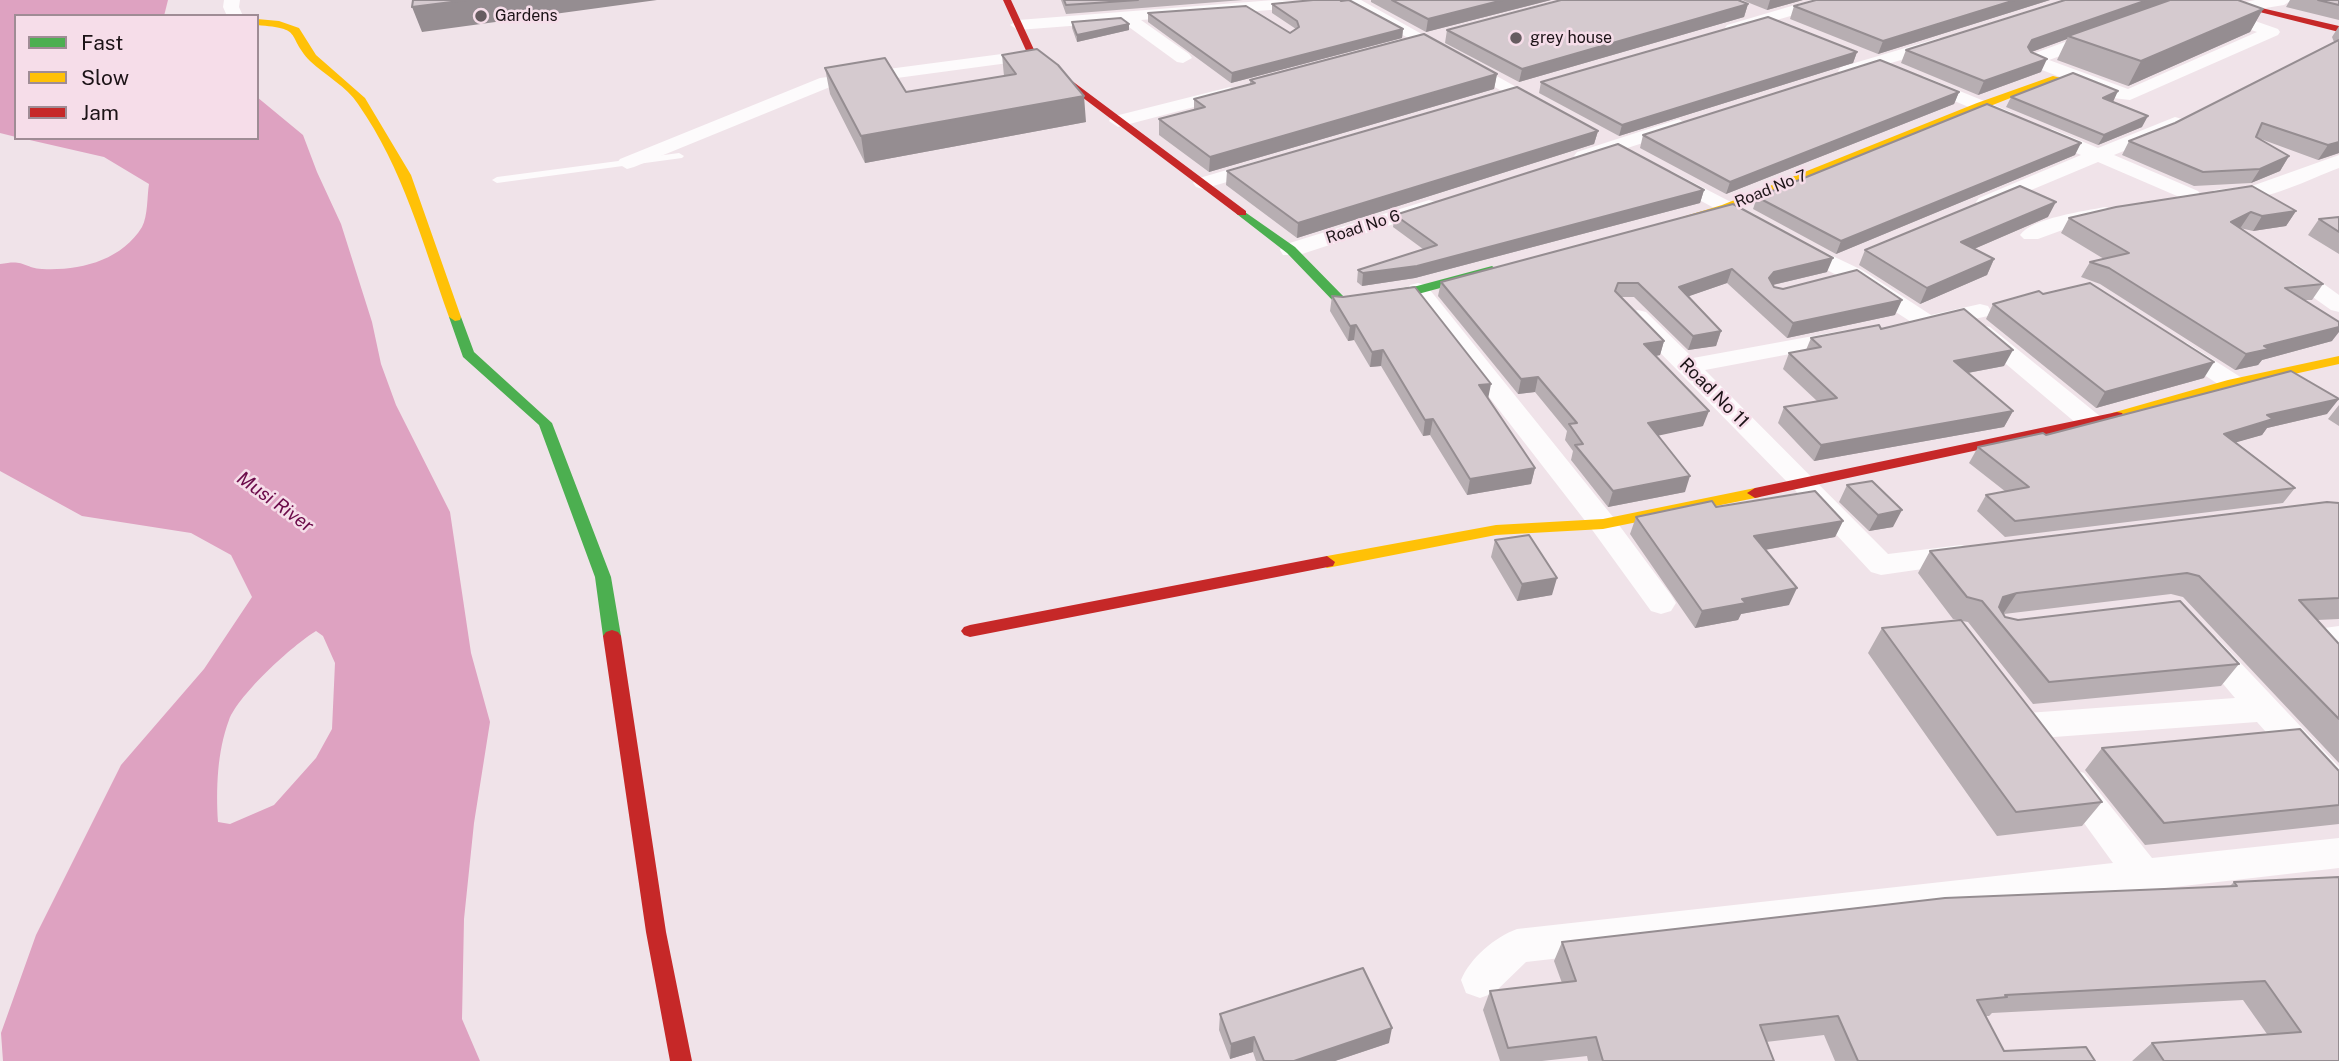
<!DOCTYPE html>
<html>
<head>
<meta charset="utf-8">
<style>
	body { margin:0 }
	#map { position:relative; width:2339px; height:1061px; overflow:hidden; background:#f0e3e9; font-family:"Public Sans",sans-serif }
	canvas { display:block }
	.legend { position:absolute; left:14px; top:14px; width:245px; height:126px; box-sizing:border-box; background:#f6dde9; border:2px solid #9f8c95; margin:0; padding:9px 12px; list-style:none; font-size:21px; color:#1c1317 }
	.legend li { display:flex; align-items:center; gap:14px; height:35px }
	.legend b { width:35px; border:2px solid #9f8c95 }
</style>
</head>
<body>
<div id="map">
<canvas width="2339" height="1061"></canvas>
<ul class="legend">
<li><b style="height:9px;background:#4caf50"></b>Fast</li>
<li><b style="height:9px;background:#ffc107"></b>Slow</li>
<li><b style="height:9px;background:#c62828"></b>Jam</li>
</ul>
</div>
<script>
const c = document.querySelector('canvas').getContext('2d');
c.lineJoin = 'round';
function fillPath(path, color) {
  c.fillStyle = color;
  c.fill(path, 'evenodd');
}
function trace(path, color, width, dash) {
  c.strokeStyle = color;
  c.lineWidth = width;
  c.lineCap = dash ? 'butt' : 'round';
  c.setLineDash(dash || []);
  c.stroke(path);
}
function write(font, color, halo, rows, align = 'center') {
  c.font = font + ' "Public Sans",sans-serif';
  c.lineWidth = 5;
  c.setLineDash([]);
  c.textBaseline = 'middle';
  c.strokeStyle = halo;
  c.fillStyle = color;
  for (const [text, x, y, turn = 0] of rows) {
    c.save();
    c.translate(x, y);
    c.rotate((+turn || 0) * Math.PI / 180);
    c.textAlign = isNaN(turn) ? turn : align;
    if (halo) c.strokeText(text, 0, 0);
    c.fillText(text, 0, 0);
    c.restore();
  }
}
fillPath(new Path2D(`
	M0 0H168L164 16H16V137L0 133Z
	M257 97 303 135 317 172 341 224 372 322 381 364 396 405 450 512 471 653 490 722 474 823 464 919 462 1019 480 1061H3L1 1033 36 935 121 765 204 669 252 597 231 555 191 533 82 516 0 471V264C25 259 22 267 42 269 79 271 121 261 142 227 148 216 147 196 149 184L104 157 21 138H257ZM316 631 323 636 335 663 332 729 316 758 274 805 230 824 218 822C216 789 217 752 229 720 239 694 293 645 316 631Z`), '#dea2c1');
fillPath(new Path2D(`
	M679 153 684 156 682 158 497 183 492 180 497 177Z`), '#fdfbfc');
fillPath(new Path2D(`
	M224 0H240L239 7 243 16H227L223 7Z
	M1274 0 1317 2 1309 7 1141 20 1189 54 1192 58 1183 63 1177 62 1122 22 1018 30 1010 25 1018 20Z
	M1341 0H1361L1552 107 1543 112 1537 111Z
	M1812 0H1837L1835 3 1739 31 1733 33 1725 28 1727 25Z
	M2255 0H2292L2284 5 2247 11 2239 6 2241 3Z
	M2218 8 2278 29 2280 32 2278 35 2130 100 2113 98 2027 64 2024 60 2027 56 2092 32H2104L2106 36 2104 40 2049 60 2128 89 2257 32 2212 16 2210 13Z
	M1939 38 1945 39 1947 43 1945 47 1847 76 1838 71 1841 67Z
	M1032 50 1038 51 1040 55 1038 59 830 87 634 167 627 169 617 163 620 159 820 78Z
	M1923 76 2011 112 2014 116 2011 120H1999L1917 85 1914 81Z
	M1230 87 1239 92 1236 96 1118 127 1109 121 1111 117Z
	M2175 117 2182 119 2184 123 2182 127 2114 155 2198 191 2201 195 2198 199H2184L2098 162 1993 206H1979L1976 202 1979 198 2081 155 2038 137 2036 133 2038 129H2052L2098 148Z
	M1679 119 1688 125 1686 129 1584 162 1574 156 1577 152Z
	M2339 155V168C2302 182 2255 208 2214 198L2211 194 2214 190 2252 186Z
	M1261 160 1271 166 1268 170 1203 189 1196 187 1193 183 1196 179Z
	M1671 171 1756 215 1759 219 1756 223H1742L1664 181 1661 177 1664 173Z
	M1429 200 1436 202 1439 206 1436 210 1299 255H1283L1280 250 1283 245Z
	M2105 207 2112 209 2115 213 2112 217 2068 228 2038 239H2024L2020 235C2032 218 2085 211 2105 207Z
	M1797 239 1862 270 1931 315 1980 304 1988 306 1991 311 1988 316 1934 328 1919 327 1846 280 1789 250 1786 245 1789 240Z
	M2287 261 2295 263 2339 295V312L2331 310 2279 273 2276 268 2279 263Z
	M1418 283 1426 285 1613 517 1671 595 1676 603 1671 611 1661 614 1651 611 1593 531 1410 295 1407 290 1410 285Z
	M1638 310 1646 312 1693 358 1846 330 1854 332 1858 337 1854 342 1705 370 1888 554 1961 545 1971 548 1975 555 1971 562 1881 575 1871 572 1793 488 1630 322 1626 317 1630 312Z
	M1982 325 1990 327 2101 417 2105 423 2101 429 2092 431 2083 429 1974 337 1970 332 1974 327Z
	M2179 341 2187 343 2242 378 2245 383 2242 388 2233 390 2224 388 2171 353 2167 348 2171 343Z
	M2339 626V648L2313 650 2302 647 2298 639 2302 631Z
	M2206 635 2217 638 2339 767V804L2327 800 2257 722 2027 739 2015 735 2011 726 2015 717 2027 713 2235 698 2191 646 2195 638Z
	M2072 769 2084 773 2152 858 2339 838V868L1526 962 1494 993 1480 998 1466 993 1461 980C1470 958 1495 937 1517 929L2113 863 2055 783 2060 773Z`), '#fdfbfc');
fillPath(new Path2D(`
	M1242 210 1295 247 1344 297 1417 286 1492 266 1498 270 1496 273 1418 294 1341 305 1336 304 1287 253 1238 215 1236 213Z
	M455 313 461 317 474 352 552 423 611 577 621 636 618 640H606L603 636 595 577 539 425 463 357 449 317Z`), '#4caf50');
fillPath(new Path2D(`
	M257 19 279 21 299 28 316 55 365 98 411 175 461 317 460 320 455 321 449 317C423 244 403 168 358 104 347 87 325 75 310 61 285 34 305 29 257 25Z
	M2053 76 2061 78 1730 209 1682 223 1676 219 1722 205 1977 103Z
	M2339 356V364L2236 387 2117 420 2110 416 2112 413 2228 380Z
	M1755 488 1760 489 1763 493 1760 497 1603 529 1496 535 1327 568 1319 562 1327 556 1496 525 1603 519Z`), '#ffc107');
fillPath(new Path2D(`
	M1003 0H1011L1036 54 1246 211V215H1238L1029 57Z
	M2212 0H2227L2339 26V32Z
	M2117 412 2122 413 2124 416 2122 419 1755 498 1747 493 1755 488Z
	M1327 556 1335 562 1333 566 970 637 964 635 961 631 964 627 970 625Z
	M612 630 618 632 621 636 666 932 692 1061H670L646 932 603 636 606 632Z`), '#c62828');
fillPath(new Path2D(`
	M1061 0H1243L1066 14Z
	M1371 0H1551L1426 32 1371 2Z
	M1742 0H1803L1767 10Z
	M1816 0H2050L1878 54 1790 19 1794 6Z
	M2290 0H2339V20L2286 7Z
	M1341 1 1403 29 1402 38 1231 83 1148 22V13L1290 33 1296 29 1272 13V4Z
	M1748 4 1744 17 1519 82 1445 43 1447 30Z
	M2263 9 2250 32 2128 86 2057 60 2067 39 2031 52 2041 72 1978 95 1901 63 1906 50Z
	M1072 22 1129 24V30L1077 42 1072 28Z
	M2339 26V153L2318 160 2258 138 2289 156 2280 171 2251 183 2194 186 2122 155 2129 141 2175 123 2334 42 2332 37Z
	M1857 52 1853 63 1619 136 1539 93 1541 82Z
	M1002 55 1086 122 865 163 830 94 825 68 906 92 1004 76Z
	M1497 74 1494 89 1209 172 1159 135V119L1194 110V99L1250 84V80Z
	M1959 92 1954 104 1726 194 1640 148 1643 135Z
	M2011 97 2112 102 2142 127 2098 145 2006 107Z
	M1598 131 1594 144 1297 238 1226 185 1227 171Z
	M2075 155 1836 254 1753 209 1757 197Z
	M1704 190 1700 203 1415 278 1362 286 1357 282 1358 270 1423 249 1393 227 1395 215Z
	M1733 204 1827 272 1773 285 1774 287 1895 315 1787 338 1727 283 1689 296 1721 331 1716 346 1688 350 1634 297H1621L1664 341 1660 355 1656 356 1703 426 1657 435 1685 492 1608 507 1571 460 1573 451 1565 440 1567 431 1535 392 1518 394 1438 296 1441 282Z
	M2296 211 2286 226 2253 231 2240 228 2323 284 2312 300H2305L2332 341 2262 360 2258 365 2235 370 2100 284 2081 277 2090 262 2104 259 2061 233 2069 218Z
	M2048 217 1974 249 1994 259 1987 275 1920 304 1859 265 1865 250Z
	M2339 217V254L2308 235 2319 219Z
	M1332 296 1488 398 1535 468 1531 484 1467 495 1430 435 1423 436 1381 366 1370 367 1354 340 1348 341 1330 311Z
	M1993 304 2204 378 2096 408 1986 319Z
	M1881 329 2004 366 1968 373 2013 411 2004 427 1814 461 1778 423 1784 407 1817 401 1783 369 1789 353 1806 350 1811 338Z
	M2339 405V426L2328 419Z
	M2327 414 2267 428 2262 435 2236 442 2295 488 2283 503 2005 537 1977 511 1986 495 2006 492 1969 463 1978 447 2046 435Z
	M1847 485 1893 527 1869 531 1839 502Z
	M2339 503V619L2317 620 2339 644V763L2183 597 2171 594 2004 614 2005 617 2018 620 2239 664 2221 686 2033 704 1968 622 1962 621 2102 802 2082 826 1997 836 1868 653 1882 628 1960 620 1953 619 1918 573 1930 551Z
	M1716 507 1843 521 1835 537 1765 550 1789 605 1741 614 1738 620 1695 628 1630 534 1636 517Z
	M1495 540 1552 595 1517 601 1491 557Z
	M2102 748 2339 771V824L2145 845 2085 770Z
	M2234 882 2339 1061H2132L2152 1043 2267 1034 2243 1000 1992 1013 1989 1016H1985L2004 1051 2095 1061H1835L1824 1035 1766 1042 1774 1061H1588L1587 1056 1542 1061H1500L1483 1010 1490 991 1562 983 1554 961 1562 942 2230 886Z
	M1220 1014 1389 1043 1335 1061H1256L1253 1052 1230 1059 1219 1030Z`), '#b7aeb2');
fillPath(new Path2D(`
	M467 0H657L422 32 412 7Z
	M1503 0H1551L1426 32 1428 19Z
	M1770 0H1803L1767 10Z
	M2015 0H2050L1878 54 1883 41Z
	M2147 0H2177L2068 36 2067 39 2026 54 2028 47 2032 40Z
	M1748 4 1744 17 1519 82 1522 69Z
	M2263 9 2250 32 2128 86 2141 61Z
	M1129 24V30L1077 42V35Z
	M1403 29 1402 38 1231 83 1232 73Z
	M1857 52 1853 63 1619 136 1622 125Z
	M2047 59 2041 72 1978 95 1984 81Z
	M1497 74 1494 89 1209 172 1210 157Z
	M2118 91 2113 102 2103 98Z
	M1959 92 1954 104 1726 194 1730 182Z
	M1084 96 1086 122 865 163 861 136Z
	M2148 116 2142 127 2098 145 2104 135Z
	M1598 131 1594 144 1297 238 1298 223Z
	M2339 142V153L2318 160 2328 145Z
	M2081 143 2075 155 1836 254 1841 241Z
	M2289 156 2280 171 2251 183 2260 169Z
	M1704 190 1700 203 1415 278 1362 286 1363 273Z
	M2056 202 2048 217 1953 258 1961 242Z
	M2296 211 2286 226 2253 231 2262 216Z
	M2251 212 2241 227 2222 237 2231 222Z
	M1833 258 1827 272 1768 286 1769 278 1774 272Z
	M1994 259 1987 275 1920 304 1927 288Z
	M1732 269 1727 283 1675 301 1679 287Z
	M1902 300 1895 315 1787 338 1793 323Z
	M1356 325 1354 340 1348 341 1350 326Z
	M2339 327V332L2332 341 2262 360 2258 365 2235 370 2246 354 2264 346Z
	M1721 331 1716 346 1688 350 1693 336Z
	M1664 341 1660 355 1639 359 1644 344Z
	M1383 350 1381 366 1370 367 1372 352Z
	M2013 350 2004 366 1946 377 1954 361Z
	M2214 362 2204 378 2096 408 2105 392Z
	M1538 377 1535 392 1518 394 1521 379Z
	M1491 384 1488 399 1479 385Z
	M2339 399 2327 414 2267 428 2262 435 2213 449 2224 434 2267 415Z
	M1709 411 1703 426 1643 439 1648 423Z
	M2013 411 2004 427 1814 461 1821 445Z
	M1433 419 1430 435 1423 436 1425 420Z
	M1535 468 1531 484 1467 495 1470 479Z
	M1690 476 1685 492 1608 507 1613 491Z
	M1902 510 1893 527 1869 531 1878 515Z
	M1843 521 1835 537 1747 553 1754 536Z
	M1557 578 1552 595 1517 601 1522 584Z
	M1797 588 1789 605 1741 614 1738 620 1695 628 1702 611 1742 599Z
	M2017 593 2003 614 1995 617 2003 597Z
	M1392 1028 1389 1043 1335 1061H1294Z
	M1254 1037 1253 1052 1230 1059 1231 1044Z`), '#958d91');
const building = new Path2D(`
	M413 0H467L412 7Z
	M1064 0H1138L1066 5Z
	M1313 0H1340L1341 1 1349 0 1403 29 1232 73 1148 13 1246 6 1290 33 1299 27 1297 21 1272 4Z
	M1392 0H1503L1428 19Z
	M1561 0H1738L1748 4 1522 69 1447 30Z
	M1816 0H2015L1883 41 1794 6Z
	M2065 0H2147L2032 40 2028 47 2031 52 2047 59 1984 81 1906 50Z
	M2170 0H2238L2263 9 2141 61 2068 36Z
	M2318 0H2339V5Z
	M1768 17 1857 52 1622 125 1541 82Z
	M1121 18 1129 24 1077 35 1072 22Z
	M1424 34 1497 74 1210 157 1159 119 1205 107 1194 99 1255 83 1250 80Z
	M2339 40V142L2328 145 2262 123 2256 137 2289 156 2260 169 2203 172 2129 141 2175 123Z
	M1037 49 1058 65 1084 96 861 136 825 68 885 58 906 92 1016 74 1002 55Z
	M1880 60 1959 92 1730 182 1643 135Z
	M2073 73 2118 91 2103 98 2148 116 2104 135 2011 97Z
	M1517 87 1598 131 1298 223 1227 171Z
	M1987 104 2081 143 1841 241 1757 197Z
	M1618 144 1704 190 1417 266 1363 273 1358 270 1437 245 1395 215Z
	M2020 186 2056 202 1961 242 1994 259 1927 288 1865 250Z
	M2252 186 2296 211 2262 216 2251 212 2231 222 2323 284 2285 288 2339 322V327L2264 346 2269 349 2246 354 2109 268 2090 262 2129 253 2069 218 2116 207Z
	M1733 204 1833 258 1774 272 1769 278 1774 287 1783 289 1857 270 1902 300 1793 323 1732 269 1679 287 1721 331 1693 336 1638 283H1618L1615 291 1664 341 1644 344 1709 411 1648 423 1690 476 1613 491 1575 445 1583 444 1569 424 1577 423 1538 377 1521 379 1441 282Z
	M2339 217V232L2319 219Z
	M2090 283 2214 362 2105 392 1993 304 2039 291 2043 294Z
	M1415 287 1491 384 1479 385 1535 468 1470 479 1433 419 1425 420 1383 350 1372 352 1356 325 1350 326 1332 296 1343 297Z
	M1964 309 2013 350 1954 361 2013 411 1821 445 1784 407 1837 398 1789 353 1821 347 1811 338 1879 325 1881 329Z
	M2291 371 2339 399 2267 415 2273 419 2224 434 2295 488 2015 521 1986 495 2029 487 1978 447 2043 433 2046 435Z
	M1872 481 1902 510 1878 515 1847 485Z
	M1815 491 1843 521 1754 536 1797 588 1742 599 1746 603 1702 611 1636 517 1712 501 1716 507Z
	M2327 502 2339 503V598L2299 600 2339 644V719L2199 576 2187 573 2017 593 2003 597 1999 607 2005 617 2018 620 2180 601 2239 664 2049 682 1982 601 1967 597 1930 551Z
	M1529 535 1557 578 1522 584 1495 540Z
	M1961 620 2102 802 2016 812 1882 628Z
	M2300 729 2339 771V805L2164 823 2102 748Z
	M2339 877V1061H2164L2152 1043 2301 1032 2265 981 2005 995 2007 997 1977 1000 2004 1051 2086 1047 2095 1061H1858L1838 1016 1760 1025 1774 1061H1603L1596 1037 1508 1048 1490 991 1576 981 1562 942 1945 898 2237 886 2234 882Z
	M1363 968 1392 1028 1294 1061H1264L1254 1037 1231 1044 1220 1014Z`);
fillPath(building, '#d5cacf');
trace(building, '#958d91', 2);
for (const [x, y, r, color] of [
	[481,16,7,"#665c60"],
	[1516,38,7,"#665c60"]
]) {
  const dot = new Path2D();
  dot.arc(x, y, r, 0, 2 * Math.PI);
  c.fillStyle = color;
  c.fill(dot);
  trace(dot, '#f6dde9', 2.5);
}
write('16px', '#1c1317', '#f6dde9', [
	["Gardens",495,16],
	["grey house",1530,38]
], 'left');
write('16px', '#1c1317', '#f6dde9', [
	["Road No 7",1771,189,-22],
	["Road No 6",1363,227,-18]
]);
write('18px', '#1c1317', '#f6dde9', [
	["Road No 11",1714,393,45]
]);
write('italic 19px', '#6b0a49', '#f6dde9', [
	["Musi River",275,502,36]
]);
</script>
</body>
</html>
